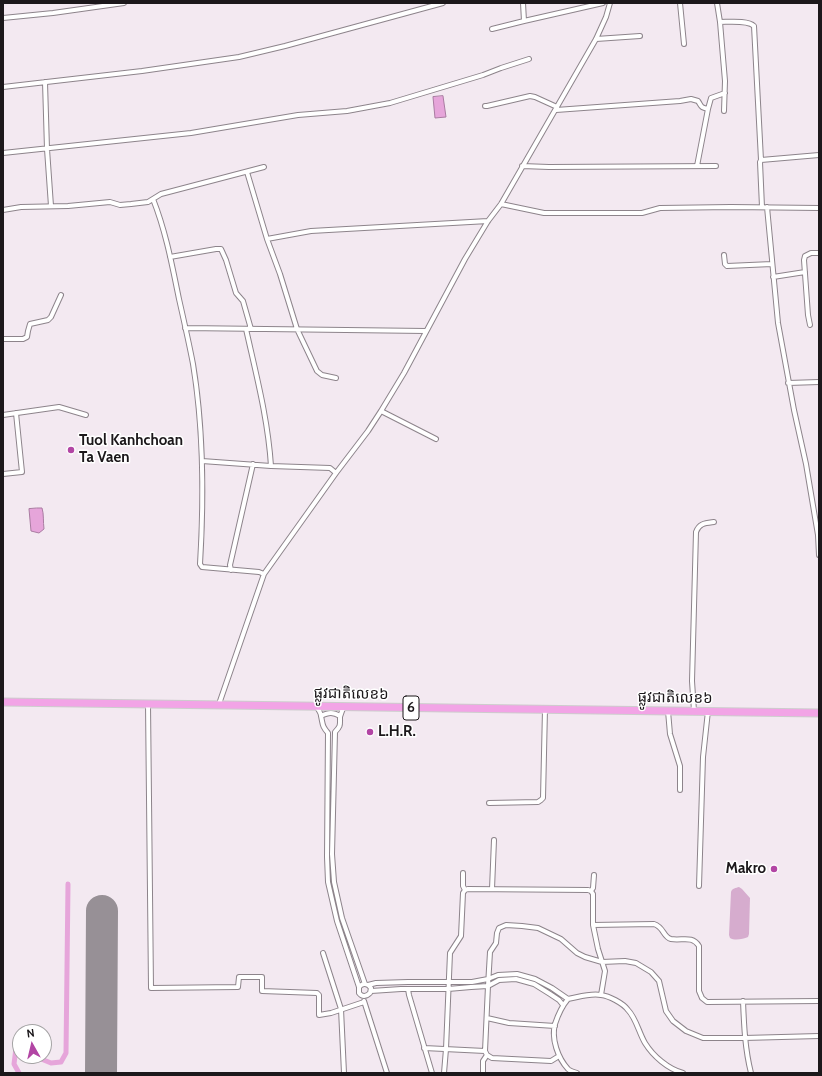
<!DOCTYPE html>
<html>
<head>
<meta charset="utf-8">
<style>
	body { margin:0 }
	#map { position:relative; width:822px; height:1076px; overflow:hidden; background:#f3e9f1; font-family:Cabin,sans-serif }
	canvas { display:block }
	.frame { position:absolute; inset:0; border:4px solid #1c181b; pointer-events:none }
	.north { position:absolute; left:12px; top:1024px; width:40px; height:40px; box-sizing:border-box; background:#fff; border:1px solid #a4a3a4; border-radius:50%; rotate:352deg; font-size:11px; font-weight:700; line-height:16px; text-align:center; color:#1c181b }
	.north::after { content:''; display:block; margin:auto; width:14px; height:18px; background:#b245a4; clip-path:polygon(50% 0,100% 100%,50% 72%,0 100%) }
</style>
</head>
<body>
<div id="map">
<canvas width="822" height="1076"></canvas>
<div class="frame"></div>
<div class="north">N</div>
</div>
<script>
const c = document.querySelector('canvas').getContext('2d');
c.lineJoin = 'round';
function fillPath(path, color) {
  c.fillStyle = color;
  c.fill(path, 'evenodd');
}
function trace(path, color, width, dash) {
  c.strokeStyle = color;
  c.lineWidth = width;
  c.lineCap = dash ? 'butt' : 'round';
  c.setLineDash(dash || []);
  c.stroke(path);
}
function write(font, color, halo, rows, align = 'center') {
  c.font = font + ' Cabin,"Noto Sans Khmer",sans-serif';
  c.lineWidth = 3;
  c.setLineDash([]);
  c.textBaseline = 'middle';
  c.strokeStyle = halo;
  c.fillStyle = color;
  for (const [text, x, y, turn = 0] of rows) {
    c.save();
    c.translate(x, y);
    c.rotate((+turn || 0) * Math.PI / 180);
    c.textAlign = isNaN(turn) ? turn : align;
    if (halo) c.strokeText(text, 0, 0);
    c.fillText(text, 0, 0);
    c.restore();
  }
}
fillPath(new Path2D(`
	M739 887 742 889 750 898 749 934 748 937C743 939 735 941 730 938L729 935 731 892C732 888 736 888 739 887Z`), '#d6acce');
const water = new Path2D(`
	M443 96 446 117 435 118 433 97Z
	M37 508H42C44 514 43 522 44 529L39 533 31 531 29 509Z`);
fillPath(water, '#e6a5da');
trace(water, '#a97ba1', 1);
trace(new Path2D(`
	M34 1056 51 1063 61 1062 66 1053 68 884
	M19 1073 14 1064 16 1048 20 1050`), '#e6a5da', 5);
trace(new Path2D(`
	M101 1073 102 911`), '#979096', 32);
const minor = new Path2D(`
	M523 3 524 21
	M680 3 684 44
	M717 3 720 22 725 81 724 111
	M3 18 53 13 124 3
	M720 22C729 22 748 20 754 26L761 160
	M492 29 524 21 603 3
	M596 39 640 36
	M45 82 47 149 51 206
	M3 87 142 71 239 57 285 46 443 3
	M485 106H487L530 96 535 97 557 107
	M556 110 680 101 691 99 698 101C702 107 700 107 708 109L711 98 725 93
	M3 153 191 133 298 115 347 111 390 103 483 75 501 68 529 59
	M522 166 549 167 716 166
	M697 166 708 109
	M247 172 267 239 280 274 297 329 317 371 322 375 336 378
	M153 199C166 232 172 265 179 299 184 321 189 343 193 364 204 431 204 498 200 564L202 567 259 572 264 574
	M501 204 544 213H642L660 208 731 207 819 208
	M762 207 760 162 761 160 819 155
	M767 207 778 323 794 410 806 464 818 535 819 555
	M3 210 21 207 68 206 110 202 120 205 131 204 148 202 161 194 264 167
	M267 239 311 231 488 221
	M724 255 725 264 727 266 772 264
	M170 257 216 249H221L226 260 236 293 243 301 251 329
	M773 277 805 272
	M810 325 808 315 804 260 805 256 811 253H819
	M185 328 426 331
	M246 329C256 374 268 419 271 466
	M3 339H23L27 337 28 331 30 324 48 320 51 317 61 295
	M788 383 819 382
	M381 411 436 439
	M3 415 59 407 86 415
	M202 461 271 466 330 468 336 473
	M3 474 22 472 16 413
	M231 570 230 565 253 464
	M148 704 151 988 238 987 239 977H262V991L317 993 319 995V1015L331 1013 364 1002
	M219 704 264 574 336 473 368 431 381 411 404 373 465 259 488 221 501 204 596 39 606 17 610 3
	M316 706C318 709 321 713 321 716 323 725 322 726 328 733L327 857 328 882 337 921 359 987V993C362 997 366 997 370 993L371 988C367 983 363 983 359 987
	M344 707C342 710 341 714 340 717 340 725 341 726 335 732L332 854 334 882 342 918 365 984
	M668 711 670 734 680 766V790
	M694 711 692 681 696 532C699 523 706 523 714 522
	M321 716C329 712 333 712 340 716
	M489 803 538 802 541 800 543 798 545 709
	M594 875 593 888 591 891 593 894V925L598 949 605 971 601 995
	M699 886 703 757 708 711
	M492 889 494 840
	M465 890 468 889 588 890 591 891
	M593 925 654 924C664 927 663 937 671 939 682 941 692 935 699 946V991L702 998 707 1002 819 1001
	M323 953 341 1009 344 1073
	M368 985 376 983 408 982H472L488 979 498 975 517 974 535 979 552 988 568 999C579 997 590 993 601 995 609 996 623 1003 628 1010 636 1018 639 1033 645 1043 653 1056 668 1069 683 1073
	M408 989 409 995 432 1073
	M371 991 401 989H448L471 987 488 986 499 980 516 979 534 984 550 994 559 1000 563 1005
	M568 999C562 1006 558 1015 555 1024 551 1039 558 1058 568 1069 570 1071 574 1072 577 1073
	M364 1001 387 1073
	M743 1001C744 1026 745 1049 751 1073
	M487 1018 509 1023 555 1026
	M424 1048 485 1051
	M559 1056 551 1061 492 1058 487 1055 485 1051 488 986 490 952 496 943 497 933 499 928 506 925 522 926 538 928 561 939 577 953 585 957 602 962 625 961 636 963 651 972 659 981 666 1011 673 1021 686 1031 703 1038H744L819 1036
	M444 1073 446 1049 450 953 461 936 463 893 465 890 463 886V873
	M483 1073V1061L487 1055`);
const trunk = new Path2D(`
	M3 702 819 713`);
trace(minor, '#8d848b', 6);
trace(trunk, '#cdcccd', 9);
trace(minor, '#fff', 4);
trace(trunk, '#f2a4e6', 7);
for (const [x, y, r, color] of [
	[71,450,4,"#b245a4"],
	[370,732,4,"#b245a4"],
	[774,869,4,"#b245a4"]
]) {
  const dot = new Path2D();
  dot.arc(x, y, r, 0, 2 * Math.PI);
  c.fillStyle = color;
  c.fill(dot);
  trace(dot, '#fff', 1.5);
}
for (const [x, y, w] of [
	[411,708,16]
]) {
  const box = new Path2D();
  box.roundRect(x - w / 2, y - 12, w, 24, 3);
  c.fillStyle = '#fff';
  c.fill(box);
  trace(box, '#1c181b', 1);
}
write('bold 14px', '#1c181b', null, [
	["6",411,708]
]);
write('bold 15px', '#1c181b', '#fff', [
	["Tuol Kanhchoan",79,441],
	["Ta Vaen",79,458],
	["L.H.R.",378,732],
	["Makro",766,869,"right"]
], 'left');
write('15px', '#1c181b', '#fff', [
	["ផ្លូវជាតិលេខ៦",351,694,1],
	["ផ្លូវជាតិលេខ៦",675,698,1]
]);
</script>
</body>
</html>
